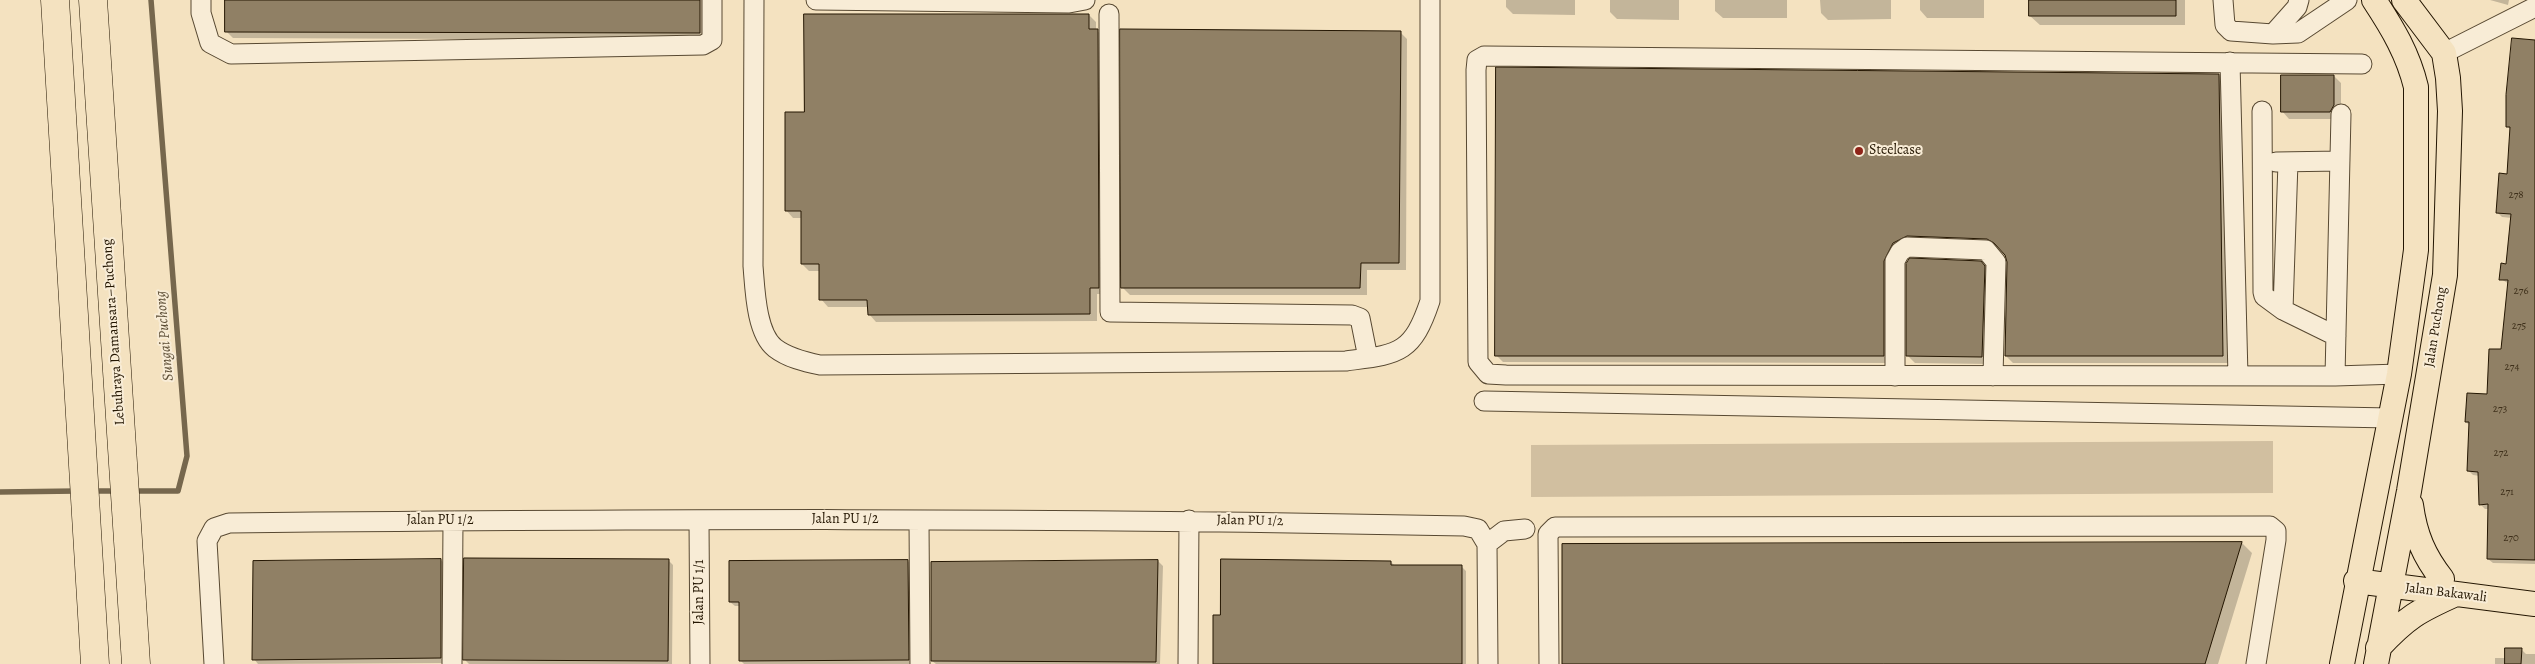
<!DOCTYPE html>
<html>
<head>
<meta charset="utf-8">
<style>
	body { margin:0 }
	canvas { display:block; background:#f4e2c0 }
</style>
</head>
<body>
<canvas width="2535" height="664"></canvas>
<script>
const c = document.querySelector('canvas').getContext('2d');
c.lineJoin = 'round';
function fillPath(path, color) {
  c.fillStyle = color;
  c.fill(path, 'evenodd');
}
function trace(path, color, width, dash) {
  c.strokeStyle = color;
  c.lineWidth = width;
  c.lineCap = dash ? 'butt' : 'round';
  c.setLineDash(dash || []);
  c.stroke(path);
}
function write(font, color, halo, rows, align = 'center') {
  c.font = font + ' Alegreya,serif';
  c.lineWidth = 4;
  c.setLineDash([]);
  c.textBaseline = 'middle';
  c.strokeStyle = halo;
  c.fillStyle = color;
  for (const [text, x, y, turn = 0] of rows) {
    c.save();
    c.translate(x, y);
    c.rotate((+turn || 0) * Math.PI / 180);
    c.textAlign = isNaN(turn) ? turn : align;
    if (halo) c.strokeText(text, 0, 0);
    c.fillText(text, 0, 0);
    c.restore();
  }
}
fillPath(new Path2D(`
	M2273 441V493L1531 497V445Z`), '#d1bfa0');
fillPath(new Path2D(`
	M226 0H706V40L233 38 226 31Z
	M1506 0H1575V15L1513 14 1506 7Z
	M1610 0H1679V20L1617 19 1610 12Z
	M1715 0H1787V18H1723L1715 11Z
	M1820 0H1891V19L1828 20 1821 13Z
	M1920 0H1984V18H1927L1920 10Z
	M2030 0H2185V25H2040L2030 16Z
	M2490 0H2509L2508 5Z
	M1089 15 1096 22V30L1104 37 1105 294H1097V321L876 322 869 314V307H828L821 299 820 271H809L802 264V218H793L786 210 806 113Z
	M1400 32 1407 39 1406 270H1367V295H1130L1122 287Z
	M2535 41V564L2493 563 2488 559 2489 509H2485L2480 504V476L2473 475 2468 470 2470 426 2466 422 2488 395 2502 351 2509 284 2501 279 2507 265 2512 218 2502 217 2497 212 2508 175 2511 130 2507 126Z
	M2219 75 2226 82 2229 363H2013L2006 356 2008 262 2006 254 1995 246 1915 242 1900 250 1890 363 1503 362 1496 355Z
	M2334 76 2341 83V113L2337 119H2289L2282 111Z
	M1980 262 1988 270 1989 364 1915 363 1908 356Z
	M2242 543 2252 553 2218 664H1563V545Z
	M441 560 446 565 445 663 258 664 254 659Z
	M669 561 673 565 672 664H469L465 660Z
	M908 561 912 566 913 664H744L740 660V606H735L730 602Z
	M1158 561 1163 566 1160 664H936L932 661Z
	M1391 562 1395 566H1461L1466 571V664H1215L1221 616Z
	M2521 649 2526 654H2535V664H2495V658H2506Z`), '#0003');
trace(new Path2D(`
	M91 491H117
	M131 491H178L187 456 151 0
	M0 492 77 491`), '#76674d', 5.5);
const building = new Path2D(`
	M225 0H700V33L225 32Z
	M2029 0H2176V16H2029Z
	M804 14H1089V29H1098L1099 288H1090V314L868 315 867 300H819V264H801V211H785V112H804Z
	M1120 29 1401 31 1399 263H1361L1360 288H1121Z
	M2512 38 2535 40V560L2487 559 2488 504 2479 505 2478 472 2467 471 2469 422H2465L2467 393 2487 394 2489 349H2501L2505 310 2508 280H2499L2501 263 2506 264 2511 214 2496 213 2499 173 2507 174 2510 127H2506V95Z
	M1496 67 2219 74 2223 356H2005L2007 262 2005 255 1994 243 1987 239 1907 236 1893 243 1884 261V356H1495Z
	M2281 75H2334V105L2330 112H2281Z
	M1910 258 1981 261 1985 266 1982 357 1906 356V264Z
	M2242 542 2205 664H1562V544Z
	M464 558 669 559 668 661 463 660Z
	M441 559V658L252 660 253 561Z
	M1221 559 1391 561V565H1462V664H1213V615H1220Z
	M908 560 909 660 739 661V602H729V561Z
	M1158 560 1156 662 931 661V562Z
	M2505 648H2522L2521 664H2505Z`);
fillPath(building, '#908065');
trace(building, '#241602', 1);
const minor = new Path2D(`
	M201 0V13L210 43 231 54 703 45 712 40V0
	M754 0 753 266C755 289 756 333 775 348 788 358 805 362 820 365L1346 361C1398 354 1412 355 1430 301V0
	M816 0 1069 3 1085 0
	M2223 0 2225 25 2231 31 2273 34 2298 33 2347 0
	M1109 14 1110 312 1352 315 1360 318 1368 358
	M2273 34 2297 7 2299 0
	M2444 53 2535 7
	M2230 62 2238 376
	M2362 64 1484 56 1477 60 1476 70 1478 362 1488 374 1506 375 2335 376 2399 374
	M2262 111 2263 292 2264 296 2283 310 2336 336
	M2276 162 2340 161
	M2283 310 2288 162
	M1895 376V261L1900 252 1907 247 1986 250 1996 262 1993 376
	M2335 376 2341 114
	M1484 401 2391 418
	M699 520 700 664
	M919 520 920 664
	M1487 544 1504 531 1525 529
	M214 664 207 541 214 528 229 523C641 519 1053 517 1464 526L1478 529 1487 544 1488 664
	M452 664 453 521
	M1188 664 1189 520
	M1549 664 1548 534 1555 527 2270 526 2276 531V540L2256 664`);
const major = new Path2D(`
	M2411 505C2415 535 2424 556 2442 579
	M2356 581 2535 604
	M2378 648C2407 617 2418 611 2456 594
	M2342 664 2399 374 2416 250V87C2408 54 2393 29 2374 0
	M2376 664 2409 491 2445 275 2450 111 2448 78 2444 53 2404 0`);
const highway = new Path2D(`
	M55 0 95 664
	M93 0 136 664`);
trace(minor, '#584932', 21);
trace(major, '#241602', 26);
trace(highway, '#241602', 29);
trace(minor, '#f8ecd6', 19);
trace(major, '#f4e2c0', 24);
trace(highway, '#f4e2c0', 28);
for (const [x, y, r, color] of [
	[1859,151,5,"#8f2418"]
]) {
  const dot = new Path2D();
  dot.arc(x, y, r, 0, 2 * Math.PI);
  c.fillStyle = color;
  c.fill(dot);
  trace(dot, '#f8ecd6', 2);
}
write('11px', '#3f301b', null, [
	["278",2516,195],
	["276",2521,291],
	["275",2519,326],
	["274",2512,367],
	["273",2500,409],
	["272",2501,453],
	["271",2507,492],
	["270",2511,538]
]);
write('14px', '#241602', '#f8ecd6', [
	["Steelcase",1869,151]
], 'left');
write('14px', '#241602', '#f8ecd6', [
	["Jalan Puchong",2436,327,-81],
	["Lebuhraya Damansara–Puchong",114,332,-94],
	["Jalan PU 1/2",845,520],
	["Jalan PU 1/2",440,521],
	["Jalan PU 1/2",1250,521,1],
	["Jalan PU 1/1",700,592,-90],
	["Jalan Bakawali",2446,593,7]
]);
write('italic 15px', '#5b4c34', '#f8ecd6', [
	["Sungai Puchong",165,336,-95]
]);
</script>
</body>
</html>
